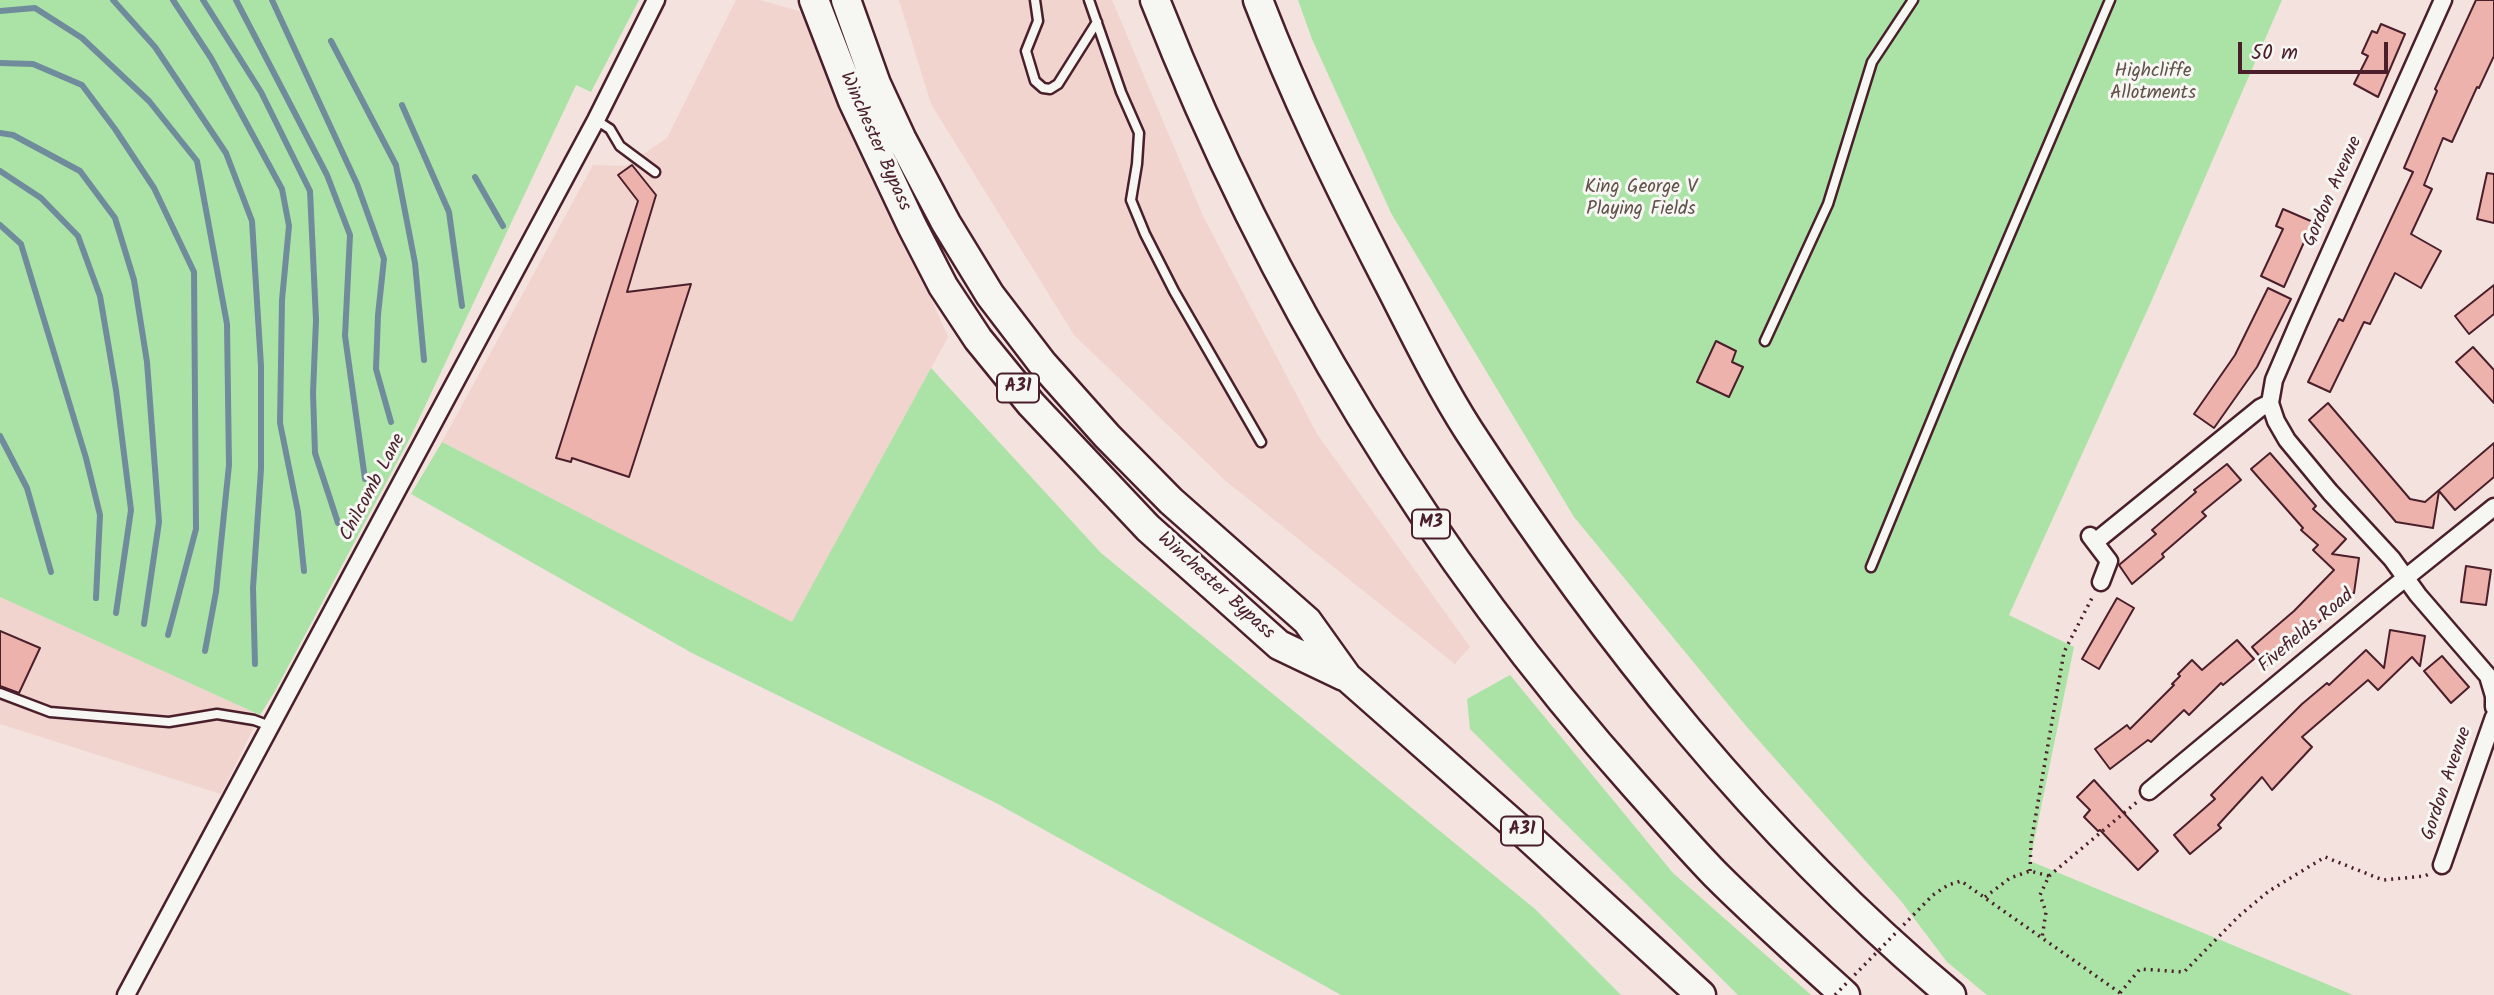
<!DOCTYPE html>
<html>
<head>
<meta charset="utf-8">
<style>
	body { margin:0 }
	#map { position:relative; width:2494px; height:995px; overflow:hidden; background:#f3e2dd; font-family:Kalam,sans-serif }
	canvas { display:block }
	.scale { position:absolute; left:2238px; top:42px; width:150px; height:32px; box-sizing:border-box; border:4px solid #4a1f2b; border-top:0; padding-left:9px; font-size:21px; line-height:24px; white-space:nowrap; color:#4a1f2b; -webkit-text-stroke:5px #f6f6f2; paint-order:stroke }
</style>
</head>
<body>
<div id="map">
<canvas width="2494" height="995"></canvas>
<div class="scale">50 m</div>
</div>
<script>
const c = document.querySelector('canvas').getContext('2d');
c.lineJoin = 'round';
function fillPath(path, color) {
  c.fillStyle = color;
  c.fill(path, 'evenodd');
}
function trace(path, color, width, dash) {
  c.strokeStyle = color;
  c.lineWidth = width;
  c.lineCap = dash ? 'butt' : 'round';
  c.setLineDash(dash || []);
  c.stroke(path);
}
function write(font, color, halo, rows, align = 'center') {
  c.font = font + ' Kalam,sans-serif';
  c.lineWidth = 6;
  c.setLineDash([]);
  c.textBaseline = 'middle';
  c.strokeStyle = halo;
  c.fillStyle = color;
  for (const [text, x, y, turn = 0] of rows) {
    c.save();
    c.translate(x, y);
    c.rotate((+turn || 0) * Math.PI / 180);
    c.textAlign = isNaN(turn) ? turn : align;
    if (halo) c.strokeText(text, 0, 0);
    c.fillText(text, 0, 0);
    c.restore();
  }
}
fillPath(new Path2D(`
	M736 0H760L806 13 948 337 792 623 442 442 593 165 626 166 667 138Z
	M899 0H1112L1203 216 1317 434 1470 647 1455 664 1227 482 1074 335 931 104Z
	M0 597 260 715 221 794 0 724Z`), '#f1d4ce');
fillPath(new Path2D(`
	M0 0H639L591 92 576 85 410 438 275 691 260 715 0 597Z
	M1298 0H2282L2151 302 2009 615 2074 647 2030 861 2353 995H1987L1947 962 1901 901 1746 726 1574 517 1391 213 1312 39Z
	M931 368 1101 553 1535 909 1621 995H1341L996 803 692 653 411 494 442 442 792 622Z
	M1510 675 1673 873 1811 995H1738L1470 729 1467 699Z`), '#abe3a7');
trace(new Path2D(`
	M113 0 155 47 226 153 252 221 261 366V469L253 588 255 664
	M173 0 211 58 282 189 289 226 282 300 280 423 298 512 304 571
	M203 0 261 92 310 191 316 320 313 393 315 453 338 523
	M236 0 327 175 350 235 345 336 365 479
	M272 0 357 184 384 259 378 315 376 369 391 422
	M0 11 35 8 82 38 149 101 197 161 227 324 229 465 216 592 205 651
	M331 41 396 165 415 263 424 360
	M0 63 33 64 82 85 115 129 154 188 194 272 196 529 168 635
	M402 105 449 212 462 306
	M0 133 13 135 80 171 115 218 134 280 147 362 159 522 144 624
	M0 171 41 198 78 236 100 296 116 390 131 510 116 613
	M475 177 503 226
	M0 225 21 244 86 458 100 515 96 598
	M0 436 27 488 51 572`), '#708c9c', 6);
const building = new Path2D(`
	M2476 0H2494V56L2479 88 2477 87 2452 142 2443 138 2424 185 2432 189 2411 234 2441 251 2421 288 2395 273 2370 324 2364 322 2330 392 2308 382 2339 319 2343 321 2413 172 2404 168 2437 91 2435 89Z
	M2381 24 2405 34 2378 97 2354 84 2368 56 2362 53 2372 31 2377 33Z
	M632 165 656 195 627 292 691 284 629 477 572 458 571 462 556 458 638 201 618 175Z
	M2487 173 2494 174V223L2477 219Z
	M2283 209 2313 222 2284 287 2261 276 2283 229 2276 226Z
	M2494 285V314L2469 334 2455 316Z
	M2268 288 2291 299 2257 367 2214 428 2194 414 2235 355Z
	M1716 341 1736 351 1732 362 1743 367 1729 397 1697 382Z
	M2473 347 2494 370V403L2456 362Z
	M2328 403 2410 499 2425 502 2494 443V477L2455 510 2439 491 2433 528 2396 522 2309 420Z
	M2270 453 2316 506 2313 509 2346 539 2332 554 2359 558 2354 593H2348L2305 636 2303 635 2267 665 2252 647 2294 611 2334 570 2313 550 2318 545 2301 530 2303 528 2251 469Z
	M2227 464 2241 480 2202 512 2206 516 2162 554 2164 557 2132 584 2119 565 2156 534 2152 530 2196 492 2194 490Z
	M2466 566 2491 570 2486 605 2461 602Z
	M2117 598 2134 608 2099 669 2082 659Z
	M2390 630 2425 636 2420 666 2412 657 2378 690 2368 680 2302 737 2312 747 2272 790 2262 777 2218 825 2221 828 2190 854 2174 835 2215 799 2211 795 2302 704 2327 683 2329 685 2366 650 2384 668Z
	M0 631 40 648 19 693 0 686Z
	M2237 640 2254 659 2223 685 2221 683 2189 715 2184 710 2151 742 2148 740 2110 769 2095 749 2127 725 2130 729 2174 685 2172 684 2180 676 2178 674 2192 660 2202 670Z
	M2442 656 2469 687 2451 703 2424 671Z
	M2094 780 2158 851 2138 870 2100 830 2098 831 2084 817 2090 810 2077 797Z`);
fillPath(building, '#edb2ac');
trace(building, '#4a1f2b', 2);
const lane = new Path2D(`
	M1035 0 1038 21 1026 51 1035 81 1043 88 1050 89 1058 84 1097 22
	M1089 0 1121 92 1139 133 1137 164 1131 200 1145 234 1174 291 1261 442
	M596 120 610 129 620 146 655 172
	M1765 341 1828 204 1872 62 1913 0
	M1871 567 1958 356 2110 0
	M0 693 50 712 169 722 217 714 254 720 270 726`);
const street = new Path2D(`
	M2443 0 2298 324 2274 380 2270 403 2276 421 2287 440 2330 492 2392 559 2418 595 2488 676 2494 696V707
	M2090 536 2109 561 2101 582
	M2095 542 2260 408 2270 403
	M2149 791 2388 592 2494 507
	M2442 865 2494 717
	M126 995 596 120 656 0`);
const highway = new Path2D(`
	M814 0 853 101 912 226 943 286 978 339 1031 404 1148 528 1279 645 1344 676
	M846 0 876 84 901 138 946 223 990 295 1042 363 1107 436 1171 501 1307 621 1347 677 1525 834 1701 995
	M1155 0C1268 288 1430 557 1636 787 1662 816 1688 846 1715 874 1757 916 1801 955 1845 995
	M1258 0C1294 94 1338 184 1384 274 1411 326 1437 381 1469 431 1604 639 1760 835 1951 995`);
trace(lane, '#4a1f2b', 13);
trace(street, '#4a1f2b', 21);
trace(highway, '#4a1f2b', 33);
trace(new Path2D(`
	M2030 871 2031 843 2064 652 2093 596
	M2049 876 2137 802
	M1933 895 1948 885 1961 881 2123 995
	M1985 897 2010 878 2030 871 2049 876 2040 895 2046 912 2042 938
	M2120 993 2140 969 2184 972 2239 916 2269 891 2325 857 2383 880 2425 876 2429 874`), '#4a1f2b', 3.5, [2, 5]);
trace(lane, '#f6f6f2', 8);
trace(street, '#f6f6f2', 16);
trace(highway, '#f6f6f2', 28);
trace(new Path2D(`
	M1835 995 1933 895`), '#4a1f2b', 3.5, [2, 5]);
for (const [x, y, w] of [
	[1018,388,42],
	[1431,524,38],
	[1522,831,42]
]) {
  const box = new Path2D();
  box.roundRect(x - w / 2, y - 14.5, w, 29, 5);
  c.fillStyle = '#f6f6f2';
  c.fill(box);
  trace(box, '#4a1f2b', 2);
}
write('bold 18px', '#4a1f2b', null, [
	["A31",1018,388],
	["M3",1431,524],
	["A31",1522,831]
]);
write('19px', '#62504a', '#f6f6f2', [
	["Highcliffe",2153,73],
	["Allotments",2153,95],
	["King George V",1641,189],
	["Playing Fields",1641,211]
]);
write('19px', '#4a1f2b', '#f6f6f2', [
	["Winchester Bypass",874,142,66],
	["Gordon Avenue",2334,192,-66],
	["Chilcomb Lane",374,488,-62],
	["Winchester Bypass",1215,587,42],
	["Fivefields Road",2307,632,-40],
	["Gordon Avenue",2448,784,-71]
]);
</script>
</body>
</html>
